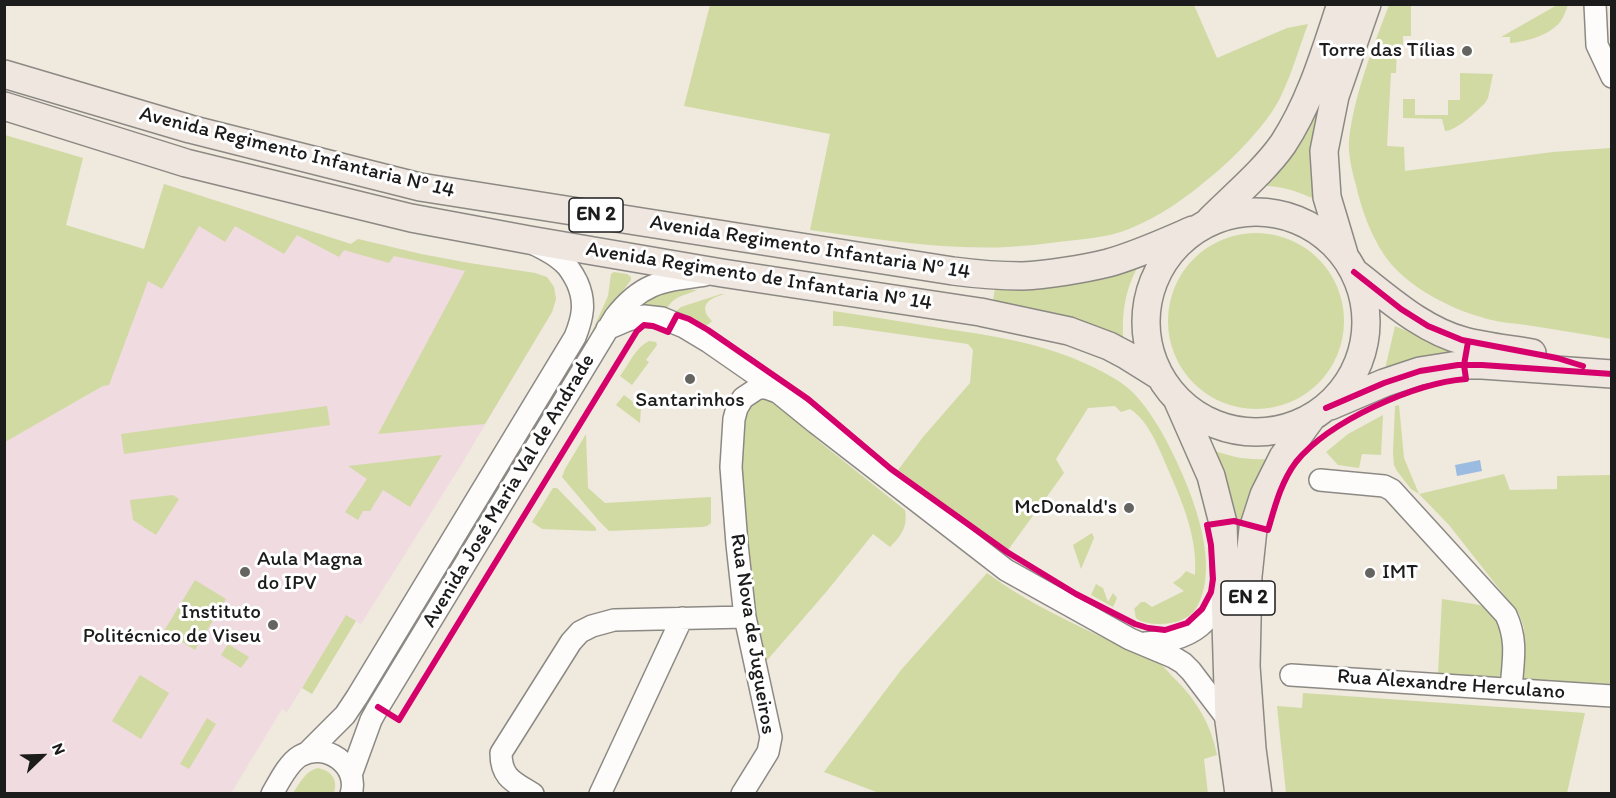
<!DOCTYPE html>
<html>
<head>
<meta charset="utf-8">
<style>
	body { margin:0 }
	#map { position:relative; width:1616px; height:798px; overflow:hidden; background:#efe9de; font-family:Itim,sans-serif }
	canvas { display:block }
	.frame { position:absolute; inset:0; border:6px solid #1c1c1c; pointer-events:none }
	.north { position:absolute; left:12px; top:726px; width:60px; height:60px; -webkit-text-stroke:4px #fff; paint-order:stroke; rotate:67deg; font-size:16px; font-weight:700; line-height:24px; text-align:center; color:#1c1c1c }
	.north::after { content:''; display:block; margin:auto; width:21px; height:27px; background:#1c1c1c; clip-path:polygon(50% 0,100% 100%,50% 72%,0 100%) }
</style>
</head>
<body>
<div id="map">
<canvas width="1616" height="798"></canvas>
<div class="frame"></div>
<div class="north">N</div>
</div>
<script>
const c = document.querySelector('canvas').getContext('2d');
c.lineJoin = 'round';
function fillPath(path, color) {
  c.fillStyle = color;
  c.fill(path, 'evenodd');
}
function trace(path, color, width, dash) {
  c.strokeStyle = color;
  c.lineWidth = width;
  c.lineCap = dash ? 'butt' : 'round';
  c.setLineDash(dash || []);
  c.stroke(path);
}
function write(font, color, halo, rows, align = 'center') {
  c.font = font + ' Itim,sans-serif';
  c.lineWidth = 6;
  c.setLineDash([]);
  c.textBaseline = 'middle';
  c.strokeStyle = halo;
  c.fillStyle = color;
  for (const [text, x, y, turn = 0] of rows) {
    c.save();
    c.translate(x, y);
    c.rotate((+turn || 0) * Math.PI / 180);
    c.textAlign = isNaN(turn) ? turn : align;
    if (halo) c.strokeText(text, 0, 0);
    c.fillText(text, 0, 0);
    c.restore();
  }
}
fillPath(new Path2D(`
	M164 184 351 244 358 239 421 254 469 263 535 273 547 277 554 287 556 299 552 312 461 465 361 624 346 616 287 712 282 709 231 793H5L4 442 103 386Z`), '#f0dbe0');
fillPath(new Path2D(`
	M1559 4 1568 5C1565 12 1563 21 1556 26 1546 36 1524 42 1510 43V37H1501Z
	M710 5H1194L1217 58 1287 28 1308 24C1299 48 1292 73 1281 96 1269 122 1235 157 1213 175 1187 197 1161 216 1129 229 1107 238 1082 239 1058 242 1042 244 1025 246 1008 247 942 250 875 239 810 230L830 134 684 106Z
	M1389 5H1423L1411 6V36H1403V45L1397 46 1396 73H1391L1387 146 1404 147 1405 171 1553 152 1611 148V339C1583 334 1554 329 1526 325 1511 323 1495 322 1481 317 1449 308 1413 289 1391 264 1373 242 1362 212 1356 185 1352 171 1348 155 1349 140 1354 95 1373 47 1389 5Z
	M1460 73 1493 74 1488 98 1485 103C1477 111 1456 131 1445 131L1442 119 1403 118V99H1415V115H1448V100H1460Z
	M1324 81 1315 199C1298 192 1281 185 1262 186Z
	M5 135 83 158 66 225 144 249 164 184 351 244 358 239 421 254 469 263 535 273 547 277 554 287 556 299 552 312 485 424 378 434 465 271 394 256 389 263 344 250 339 257 297 235 284 254 235 226 225 242 199 226 162 289 148 281 109 385 103 386 5 442Z
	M1168 321a88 88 0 1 1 176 0a88 88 0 1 1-176 0Z
	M1137 268C1125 291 1122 312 1123 337L1096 327 1070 319 992 309 995 287 1099 278Z
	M614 272 627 274 631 277V280L591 334 608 296 611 274Z
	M677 289 697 290C685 296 674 295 667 309L639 305 654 294Z
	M721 294H725C709 298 697 306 712 321L706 326 690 317 675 312 681 307Z
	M833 311C869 316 904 322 940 328 994 336 1044 343 1093 367 1105 373 1117 379 1128 388 1141 399 1152 416 1161 431 1185 474 1224 559 1197 607 1188 623 1164 626 1148 623 1144 622 1139 621 1136 618 1135 615 1135 611 1134 609L1141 602H1145L1152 607 1184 591 1173 583 1181 577 1186 571 1195 575C1198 538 1182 501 1167 467 1161 453 1155 438 1146 425 1142 419 1136 413 1130 409L1121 412 1115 406 1088 408 1056 459 1064 473 1008 550 898 470 923 437 970 383 973 350 968 344 842 326H833Z
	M1395 326 1439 345 1452 347 1450 357 1385 369Z
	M649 341 656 342 657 345 646 360 649 362 632 385 620 376C629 364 636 347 649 341Z
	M624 395 641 408 640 423 616 405Z
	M758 396 772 400 821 443 905 510C908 527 901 536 890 547L873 534 827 591 763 665 743 550 740 414Z
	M1399 405 1404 458 1419 494 1504 474 1510 490 1557 489V476L1610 475 1611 453V684L1517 679 1524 628 1519 614 1449 525 1419 494 1411 489 1397 471 1394 465 1393 453 1395 406Z
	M327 406 330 425 124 454 121 434Z
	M1383 415 1381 455 1362 454 1359 468 1338 465 1326 452 1348 434Z
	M586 434 588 488 605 503 711 497V523L707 526 702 527 609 531 599 521 562 477 565 469Z
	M1212 450C1233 457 1244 460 1266 459 1252 489 1246 521 1238 553Z
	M442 455 410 507 383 490 370 511H363L358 520 345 512 367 479 348 466Z
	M553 488H557L596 528V531L542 529 532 522Z
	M173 495 179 499 156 535 133 520 130 500Z
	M1092 533 1094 538 1081 569 1073 545Z
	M987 573C1027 603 1073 623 1118 645 1132 652 1148 656 1160 664 1165 667 1169 673 1173 677 1196 699 1211 724 1217 755L1204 759 1208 794 879 793 824 772 901 670Z
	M195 580 226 599 195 650 164 631Z
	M1096 584 1103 588 1108 602 1113 593 1117 598 1113 607 1091 595Z
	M1442 599 1480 605 1497 617 1508 636 1502 672 1499 677 1438 674Z
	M346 615 356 621 312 694 302 688Z
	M228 644 249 657 241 668 221 655Z
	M140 675 169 693 141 739 112 721Z
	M1303 693 1585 713 1567 793H1286L1277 706 1302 708Z
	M207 718 216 724 189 769 180 764Z
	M318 768C332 771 338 780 334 793H293C300 783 305 771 318 768Z`), '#d1daa3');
fillPath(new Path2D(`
	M1480 460 1482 471 1457 476 1455 465Z`), '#9cbbe1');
const minor = new Path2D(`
	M1595 4 1597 45 1612 77
	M607 329 628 320 644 316 662 318 684 327 709 342 758 376 816 423 1006 570 1130 639 1173 657 1183 663 1191 671 1229 721
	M1320 480 1384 486 1392 490 1506 615C1518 641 1513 661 1511 689
	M1145 643C1164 642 1184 639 1200 626 1210 618 1217 606 1224 595
	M1291 675 1612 696
	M308 752 345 715 357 697 575 337C583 317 586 302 577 282 573 274 569 267 563 262 555 254 544 249 534 244
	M351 775 371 720 376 711 615 317C642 282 663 281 705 275
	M272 794C279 782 288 763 300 756 325 741 360 765 351 794
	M533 794C514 782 501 778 501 753L571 642 580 632 592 626 614 620 745 617
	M600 794 682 618
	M742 794 768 752 771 737 745 617 737 544 731 467 734 419 737 408 743 398 758 388H766L777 392`);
const major = new Path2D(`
	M4 74 190 129 420 187 953 271C976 274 999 276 1022 276 1046 275 1084 269 1108 263 1137 255 1165 242 1193 230
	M4 106 186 163 411 218 529 240 722 273 980 312 1069 331 1109 346 1126 355 1158 375
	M1146 322a110 110 0 1 1 220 0a110 110 0 1 1-220 0Z
	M1210 220C1234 196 1264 171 1283 144 1311 101 1325 52 1341 4
	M1344 254 1327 197 1324 151 1335 96 1367 4
	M1354 272C1388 298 1422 330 1464 341 1486 347 1510 349 1532 353
	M1178 401 1211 476 1223 523 1229 721 1239 794
	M1330 406 1384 383 1420 371 1458 365H1482L1612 374
	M1258 794 1252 749 1246 666 1248 576 1253 529 1264 495 1283 457 1312 417`);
trace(minor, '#8c8984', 24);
trace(major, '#8c8984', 30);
trace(minor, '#fdfcfa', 21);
trace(major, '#eee6df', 27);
trace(new Path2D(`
	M1354 272 1401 309 1428 326 1462 340 1557 358 1583 366
	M1326 408 1384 383 1420 371 1458 365H1482L1612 374
	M378 707 399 720 637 331 644 325 653 326 668 332 677 315 689 319 708 330 808 399 891 469 1007 552 1076 594 1135 624 1148 628 1165 630 1187 623 1202 609 1211 592 1213 579 1211 545 1207 525 1234 521 1268 530C1275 506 1281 482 1296 462 1329 421 1415 383 1466 379L1464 365 1468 342`), '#d6006c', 6);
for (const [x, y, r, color] of [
	[1467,51,6,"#666460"],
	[690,379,6,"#666460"],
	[1129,508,6,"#666460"],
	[245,572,6,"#666460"],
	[1370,573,6,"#666460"],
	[273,625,6,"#666460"]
]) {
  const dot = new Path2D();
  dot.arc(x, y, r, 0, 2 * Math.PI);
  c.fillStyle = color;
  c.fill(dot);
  trace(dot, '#fff', 2);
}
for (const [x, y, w] of [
	[596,215,54],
	[1248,598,54]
]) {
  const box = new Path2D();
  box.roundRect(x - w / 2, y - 17, w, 34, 4.5);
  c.fillStyle = '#fff';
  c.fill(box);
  trace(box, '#1c1c1c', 1.5);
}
write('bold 20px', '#1c1c1c', null, [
	["EN 2",596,215],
	["EN 2",1248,598]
]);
write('21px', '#1c1c1c', '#fff', [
	["Torre das Tílias",1455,51],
	["Santarinhos",690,401,"center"],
	["McDonald's",1117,508],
	["Aula Magna",257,560,"left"],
	["do IPV",257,584,"left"],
	["IMT",1382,573,"left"],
	["Instituto",261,613],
	["Politécnico de Viseu",261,637]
], 'right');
write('21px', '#1c1c1c', '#fff', [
	["Avenida Regimento Infantaria Nº 14",297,153,14],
	["Avenida Regimento Infantaria Nº 14",810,248,9],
	["Avenida Regimento de Infantaria Nº 14",759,277,9],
	["Avenida José Maria Val de Andrade",509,491,-59],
	["Rua Nova de Jugueiros",752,634,81],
	["Rua Alexandre Herculano",1451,685,4]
]);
</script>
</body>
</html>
